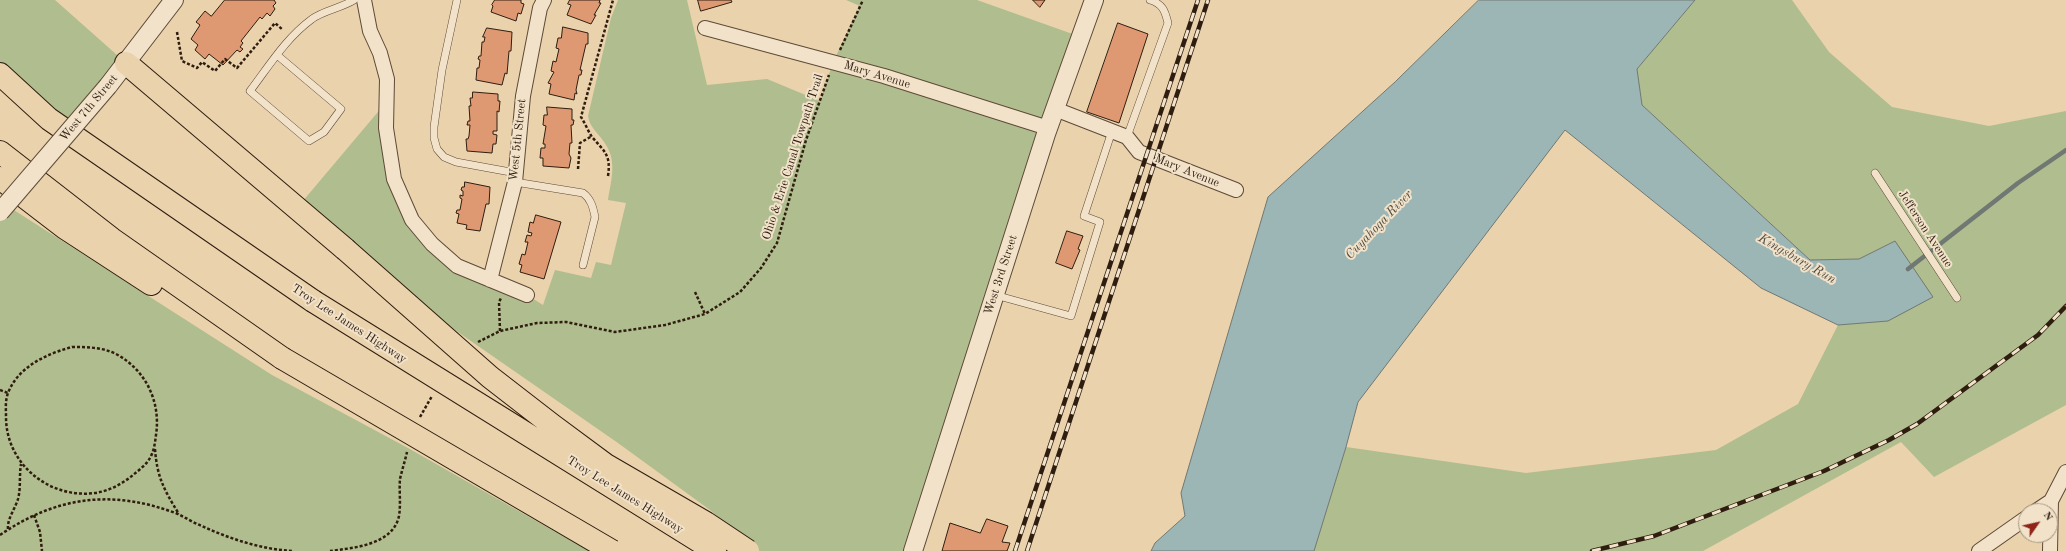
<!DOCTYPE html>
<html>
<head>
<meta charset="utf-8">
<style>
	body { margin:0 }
	#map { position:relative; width:2066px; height:551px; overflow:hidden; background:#e9d2ac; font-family:"Old Standard TT",serif }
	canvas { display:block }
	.north { position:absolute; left:2018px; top:503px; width:40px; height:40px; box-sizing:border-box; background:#f1e2c9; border:1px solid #a3937f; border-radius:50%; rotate:56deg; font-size:11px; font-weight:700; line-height:16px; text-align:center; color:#2f1d10 }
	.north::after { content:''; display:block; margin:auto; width:14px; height:18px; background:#8f2418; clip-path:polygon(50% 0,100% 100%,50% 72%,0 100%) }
</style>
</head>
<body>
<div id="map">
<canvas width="2066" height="551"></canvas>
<div class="north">N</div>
</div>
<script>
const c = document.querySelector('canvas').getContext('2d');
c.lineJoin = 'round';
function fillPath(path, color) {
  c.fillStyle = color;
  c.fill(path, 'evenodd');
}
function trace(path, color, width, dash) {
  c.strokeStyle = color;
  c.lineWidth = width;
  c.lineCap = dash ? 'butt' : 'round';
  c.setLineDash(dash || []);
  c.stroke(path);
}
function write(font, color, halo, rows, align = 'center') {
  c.font = font + ' "Old Standard TT",serif';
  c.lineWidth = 4;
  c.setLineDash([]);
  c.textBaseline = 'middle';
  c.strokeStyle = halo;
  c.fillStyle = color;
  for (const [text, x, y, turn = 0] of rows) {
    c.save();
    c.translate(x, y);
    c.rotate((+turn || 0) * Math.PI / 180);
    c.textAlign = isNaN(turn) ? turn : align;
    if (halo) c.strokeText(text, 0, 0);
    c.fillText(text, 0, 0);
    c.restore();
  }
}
fillPath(new Path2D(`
	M0 0H55L126 63 66 134 0 80Z
	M618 0H687L707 85 767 79 820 101 833 62 860 6 846 0H977L1081 37 913 551H757L710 510 618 443 455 330 345 249 297 208 388 100 386 128 412 220 457 266 527 295 543 305 555 270 591 278 596 262 611 265 626 203 608 200C611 181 617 162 606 145 600 134 590 129 588 116L611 18Z
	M1695 0H1792L1829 52 1892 107 1989 126 2066 111V405L1934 477 1901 442 1703 551H1314L1346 447 1526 473 1716 450 1798 404 1838 325 1888 321 1895 241 1859 259 1810 260 1642 105 1637 69Z
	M6 205 272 375 408 448 589 551H0V212Z`), '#b0bd8e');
const water = new Path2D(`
	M1479 0H1695L1637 69 1642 105 1810 260 1859 259 1895 241 1933 297 1888 321 1838 325 1761 288 1565 130 1358 402 1346 447 1314 551H1151L1155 543 1185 516 1181 493 1268 197 1395 82Z`);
fillPath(water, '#9cb5b5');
trace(water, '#707873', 1);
trace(new Path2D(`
	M1908 269 2018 183 2066 150`), '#707873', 4.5);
const building = new Path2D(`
	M225 0H274L276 3 273 6 275 9 270 16 267 13 262 19 260 17 241 41 243 43 240 47 243 49 240 52 237 50 223 65 209 54 205 59 195 50 198 45 191 39 200 25 196 22 205 11 211 16Z
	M495 0H521V3L524 4 521 14 518 13 516 21 491 12 493 6 492 5Z
	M570 0H600L599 3H601L594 15H596L591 24 567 15 571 5 568 4Z
	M698 0H731L732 2 701 11Z
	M1033 0H1045L1040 7Z
	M1118 23 1148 34 1119 123 1087 112Z
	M563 27 588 33V44H586L580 70H582L581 75H579L576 90 577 94 575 93 574 100 549 94 551 84 548 83 554 72 551 71 553 61 556 62 559 49 556 48 558 38H561Z
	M487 28 512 32 511 51H509L507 74 505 73 502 85 476 80 477 68H479L480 60 478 59 479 56H481L482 42H484L485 37H483Z
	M473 92 498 94V101H500L499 112 497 111V131H493V134L497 135 496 144H493L492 153 467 151 466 139H468L469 136 470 125H467L468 121H470L469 106H471L470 98H472Z
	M547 107 572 109V120H574L573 125H571L572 143H570L569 154 571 158 569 168 543 166V158H540L541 148H545V144H543L546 126 543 125 544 115H547Z
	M465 182 490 187 489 204H486L480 231 466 229 467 225 457 223 459 214 456 213 457 210H460L462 199 460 198V195L463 196V191L461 190 462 187H464Z
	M536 215 561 222 544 279 520 272 522 265 519 264 522 254 525 255 528 242H525L527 235 531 236 532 233 528 232 530 222 533 223Z
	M1067 231 1083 236 1078 249 1080 250 1072 269 1056 263Z
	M987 519 1008 526 1002 542 1010 543 1007 551H942L950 523 980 533Z`);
fillPath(building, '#df9972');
trace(building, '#2f1d10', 1);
const service = new Path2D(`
	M457 0 442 70 434 127V138L437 149 444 157 456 162 516 173
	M277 55 341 109 324 132 309 141 250 91C269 66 286 38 312 19 322 11 341 8 354 0
	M1127 137 1168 23C1165 11 1163 4 1150 0
	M1875 173 1957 298
	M515 182 583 193C591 199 593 207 595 217L583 265
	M995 295 1071 316 1100 222 1084 216 1112 131`);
const minor = new Path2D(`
	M364 0 370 31 380 53 387 79 386 128 394 179 412 220 432 244 457 266 527 295
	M705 28 884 76 1048 128
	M1055 109 1127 137 1139 152 1236 190
	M490 280 515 182 523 96 540 8 544 0
	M2036 511 2051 501
	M1979 551 2026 518
	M2050 551 2051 501 2066 472`);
const tertiary = new Path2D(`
	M108 86 174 0
	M913 551 1046 134 1094 0`);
const motorway = new Path2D(`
	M126 63 345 249
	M0 74 49 119 313 301
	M0 152 112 239 282 358
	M0 178 65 228 151 284`);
trace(service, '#5e4a37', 8);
trace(minor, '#5e4a37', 16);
trace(tertiary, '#5e4a37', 20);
trace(motorway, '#2f1d10', 24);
trace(new Path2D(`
	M177 32 182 61 197 68 202 62 215 71 225 59 237 68 275 23 283 30
	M840 50 863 0
	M578 169 580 143 592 136
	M608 176C611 155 605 152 592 137 588 131 585 123 581 117L613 0
	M695 292 705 314
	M500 331 499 302 501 298
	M478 342 500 331 537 323 566 322 615 332 665 325 705 314 740 292 761 268 777 243 806 140 829 75
	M72 347C87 347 102 347 116 354 146 370 161 402 156 435 155 443 154 451 150 458 146 465 139 470 133 475 122 484 109 491 95 493 49 499 6 464 6 417 6 409 5 401 8 393 18 367 46 354 72 347Z
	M0 390 8 393
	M420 417 432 396
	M155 449C157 477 164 490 179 514
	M34 515 40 532 42 551
	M8 529C7 519 15 509 18 499 21 488 19 476 21 464
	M0 535C57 496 113 489 178 514 186 518 194 523 202 526 230 539 261 549 292 551
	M330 551C353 548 393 545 399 516 401 504 399 491 400 479 402 470 405 461 407 452`), '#2f1d10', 2.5, [3, 2]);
trace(service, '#f1e2c9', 7);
trace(minor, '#f1e2c9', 14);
trace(tertiary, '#f1e2c9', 18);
trace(motorway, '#e9d2ac', 22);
const rail = new Path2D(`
	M1015 551 1198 0
	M1027 551 1208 0
	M1592 551 1654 536 1824 471 1889 440 1917 424 2038 335 2066 306`);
trace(rail, '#2f1d10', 4.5);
trace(rail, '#f1e2c9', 3, [9]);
const tertiaryBridge = new Path2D(`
	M0 212 108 86`);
const motorwayBridge = new Path2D(`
	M345 249 490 377 552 425 606 465 706 523 748 551
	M313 301 715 551
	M282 358 612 551`);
trace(tertiaryBridge, '#5e4a37', 20, []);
trace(motorwayBridge, '#2f1d10', 24, []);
trace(tertiaryBridge, '#f1e2c9', 18);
trace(motorwayBridge, '#e9d2ac', 22);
write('12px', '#2f1d10', '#f1e2c9', [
	["Mary Avenue",877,75,17],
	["West 7th Street",89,108,-50],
	["West 5th Street",518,140,-84],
	["Ohio & Erie Canal Towpath Trail",793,157,-72],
	["Mary Avenue",1187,171,22],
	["Jefferson Avenue",1925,229,57],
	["West 3rd Street",1001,275,-72],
	["Troy Lee James Highway",349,324,33],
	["Troy Lee James Highway",625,495,32]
]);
write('italic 13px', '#504b42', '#f1e2c9', [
	["Cuyahoga River",1379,225,-46],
	["Kingsbury Run",1797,259,30]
]);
</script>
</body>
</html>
